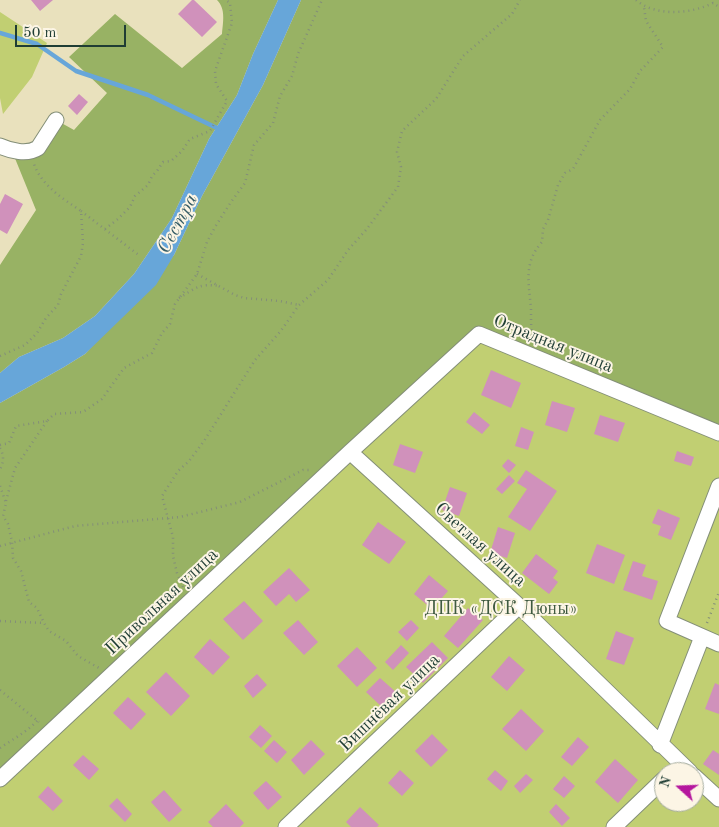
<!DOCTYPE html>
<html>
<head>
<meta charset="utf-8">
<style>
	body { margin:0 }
	#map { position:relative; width:719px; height:827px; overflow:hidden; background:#e9e1bd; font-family:"Old Standard TT",serif }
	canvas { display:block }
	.north { position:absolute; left:654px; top:762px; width:50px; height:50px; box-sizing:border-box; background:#fcf5e5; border:1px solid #a4ab9e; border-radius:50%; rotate:290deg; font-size:14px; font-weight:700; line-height:20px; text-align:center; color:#1f3d34 }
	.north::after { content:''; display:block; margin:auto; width:18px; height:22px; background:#b5179e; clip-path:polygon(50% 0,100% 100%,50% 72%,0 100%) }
	.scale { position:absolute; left:15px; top:25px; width:111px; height:22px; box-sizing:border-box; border:2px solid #1f3d34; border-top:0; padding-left:6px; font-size:15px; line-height:18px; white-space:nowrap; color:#1f3d34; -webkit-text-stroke:4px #fcf5e5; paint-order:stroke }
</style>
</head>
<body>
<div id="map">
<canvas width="719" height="827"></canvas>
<div class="north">N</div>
<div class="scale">50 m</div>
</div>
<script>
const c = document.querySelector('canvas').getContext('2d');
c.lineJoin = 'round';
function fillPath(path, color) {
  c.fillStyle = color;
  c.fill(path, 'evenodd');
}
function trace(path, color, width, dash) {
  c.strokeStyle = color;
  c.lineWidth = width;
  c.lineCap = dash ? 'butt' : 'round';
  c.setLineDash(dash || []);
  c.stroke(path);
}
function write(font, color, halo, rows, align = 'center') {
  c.font = font + ' "Old Standard TT",serif';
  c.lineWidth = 4;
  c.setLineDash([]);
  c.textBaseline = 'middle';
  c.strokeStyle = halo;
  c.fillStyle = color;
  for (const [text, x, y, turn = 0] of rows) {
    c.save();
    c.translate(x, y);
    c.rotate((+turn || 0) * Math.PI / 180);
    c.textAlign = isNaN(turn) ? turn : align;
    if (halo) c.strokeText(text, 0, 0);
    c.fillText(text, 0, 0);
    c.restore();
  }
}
fillPath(new Path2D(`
	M0 12 47 43 32 77 3 114 0 98Z
	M479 334 719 433V827H0V780ZM664 772H694V802H664Z`), '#c1cf72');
fillPath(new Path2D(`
	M217 0H278L253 54 237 95 209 139 172 218 134 274 95 316 63 338 19 357 0 373V265L36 210 12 151 35 150 56 120 74 130 107 93 69 57 115 14 182 68 222 34C223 22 226 9 217 0Z
	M301 0H719V433L479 334 0 780V403L64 367 85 354 174 255 202 196 263 85Z`), '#98b264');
fillPath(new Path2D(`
	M278 0H301L263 85 202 196 174 255 156 285 85 354 64 367 0 403V373L19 357 63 338 95 316 134 274 172 218 209 139 237 95 253 54Z`), '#67a6d9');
trace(new Path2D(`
	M0 33 37 44 76 71 148 95 219 129`), '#67a6d9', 4.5);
fillPath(new Path2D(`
	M31 0H53L40 11Z
	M192 0H194L217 22 202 37 178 14Z
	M79 94 88 102 77 115 68 106Z
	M5 194 23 204 7 234 0 230V204Z
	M491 370 521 383 511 408 481 395Z
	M552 401 575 408 567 432 545 425Z
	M474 412 490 425 482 434 466 422Z
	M600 415 625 423 618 442 594 434Z
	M521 427 534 432 528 450 515 446Z
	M400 444 423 452 415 473 393 465Z
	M677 451 694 457 691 466 674 461Z
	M508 459 516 465 509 473 502 466Z
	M526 470 557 491 530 531 508 517 527 489 517 483Z
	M509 475 515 481 502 494 496 489Z
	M450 487 467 493 459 516 442 510Z
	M658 509 680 518 671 540 658 535 661 526 652 523Z
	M378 522 406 542 389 564 362 545Z
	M498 527 515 533 507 558 490 553Z
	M597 544 625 555 614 584 586 573Z
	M536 554 558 571 553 578 558 582 549 594 522 573Z
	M633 561 646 565 642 576 658 581 652 600 623 590Z
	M289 568 310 590 296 602 289 594 276 606 263 592Z
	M429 575 448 591 432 609 414 594Z
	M244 601 263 621 243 640 223 619Z
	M468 608 483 620 458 648 444 636Z
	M298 620 318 642 304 655 283 633Z
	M411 620 419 628 407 641 398 632Z
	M616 631 634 638 624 665 606 659Z
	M210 639 230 657 213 675 194 657Z
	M432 642 448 658 423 683 406 667Z
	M401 645 409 653 393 670 385 662Z
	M357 647 377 668 357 687 337 666Z
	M509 656 525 670 507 691 491 677Z
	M166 672 190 696 171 716 146 692Z
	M257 674 267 685 253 698 244 686Z
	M380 678 397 693 383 708 366 692Z
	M715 683 719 685V714L705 709Z
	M128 697 146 714 131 730 113 713Z
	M521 709 544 731 526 751 502 729Z
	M260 725 272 736 261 748 249 737Z
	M432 734 448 750 431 767 415 751Z
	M578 737 589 747 572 766 561 757Z
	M274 740 287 752 277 763 264 751Z
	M311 740 325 754 304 775 291 760Z
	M713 750 719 754V775L703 764Z
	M83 755 99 769 89 780 73 765Z
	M615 759 638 780 618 803 595 782Z
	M400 770 414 783 402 796 388 783Z
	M495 770 508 781 501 791 487 779Z
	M526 774 533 780 520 793 514 786Z
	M564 776 575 786 564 798 553 789Z
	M266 781 282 797 268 810 253 793Z
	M48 786 63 801 53 811 38 797Z
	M164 790 182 810 169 822 151 802Z
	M117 798 132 814 125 822 109 806Z
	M226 804 244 823 240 827H213L208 822Z
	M556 804 570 818 562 826 549 812Z
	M360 807 379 825 377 827H351L346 822Z`), '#d091bb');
const minor = new Path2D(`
	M0 146C11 151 27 155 38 148L56 120
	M350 452 519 606 690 772
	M719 486 667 621 719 644
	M660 745 702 637
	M694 776 719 799
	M0 779 350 452 479 334 719 433
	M286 827 519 606
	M614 827 664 779`);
trace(minor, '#848f78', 17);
trace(new Path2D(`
	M636 0C656 17 691 14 713 3L719 7
	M81 211 140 256
	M105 229 118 219 130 207 135 196 148 185 152 176 157 171 163 162 171 161 182 151 190 139 210 131 227 101 216 84 215 71 232 23 230 3 226 0
	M197 274 235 295 244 298 280 301 299 305
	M179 298C196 288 199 283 220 286
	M532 340C531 330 531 319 531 309 529 283 523 263 542 242L543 229 548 220 558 185 565 173 573 169 600 120 630 89 640 71 663 47 646 21 644 7
	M0 356 25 345 37 333 46 318 58 305 61 294 81 256 83 243 81 211C62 198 42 186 34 164
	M0 445 9 443 16 426 47 421 54 414 83 412 102 399 124 368 152 353 162 333 170 324 175 304 197 274 207 242 215 227 231 202 245 183 254 145 273 123 280 96 292 76 298 54 322 0
	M0 448C4 455 4 462 0 469
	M0 486 6 503 3 516 8 524 12 542 13 558 21 571 29 602 37 608 44 623
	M6 501 15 468 47 421
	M0 546 75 526 180 517 240 502 303 470H309
	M183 587 177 573 173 556V537L162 496 178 471 189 461 204 441 255 360 280 332 299 305 328 280 348 250 366 230 398 187 401 167 397 152 402 131 436 99 463 56 512 14 520 0
	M0 621 44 623 49 631 66 641 78 656 99 668
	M707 623 719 592
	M0 690 39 722
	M0 748C13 739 27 732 38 720`), '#848f78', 2.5, [1, 4]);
trace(minor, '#fff', 15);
write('18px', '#1f3d34', '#fcf5e5', [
	["Отрадная улица",553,344,22],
	["Светлая улица",480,545,42],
	["Привольная улица",162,602,-43],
	["Вишнёвая улица",390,703,-44]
]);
write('18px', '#3f5a40', '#fcf5e5', [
	["ДПК «ДСК Дюны»",501,609]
]);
write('italic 19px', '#355c66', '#fcf5e5', [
	["Сестра",178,224,-62]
]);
</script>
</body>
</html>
